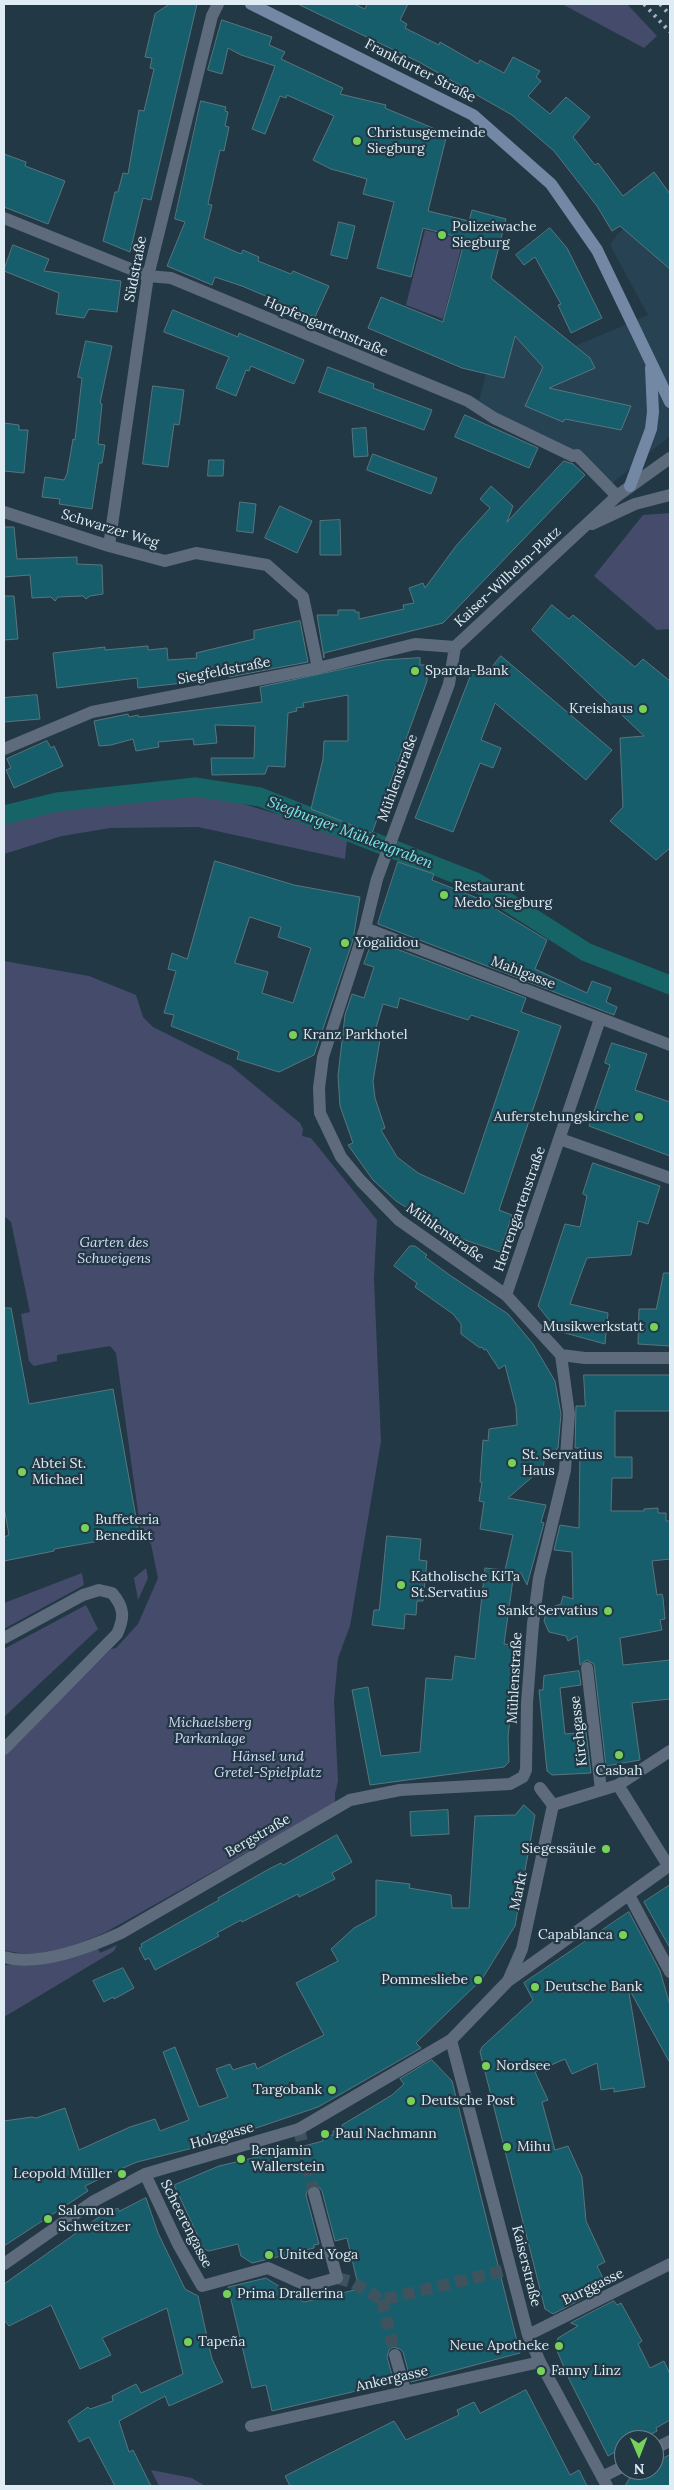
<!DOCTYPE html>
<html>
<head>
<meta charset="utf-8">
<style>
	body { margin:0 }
	#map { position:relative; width:674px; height:2490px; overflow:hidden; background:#233845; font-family:Lora,serif }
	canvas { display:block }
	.frame { position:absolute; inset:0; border:5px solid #dfecf4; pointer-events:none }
	.north { position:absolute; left:614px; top:2430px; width:50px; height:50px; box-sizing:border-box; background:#233845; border:1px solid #6e808b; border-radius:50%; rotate:179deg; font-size:14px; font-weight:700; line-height:20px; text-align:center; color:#dfecf4 }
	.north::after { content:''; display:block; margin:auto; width:18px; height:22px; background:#77d259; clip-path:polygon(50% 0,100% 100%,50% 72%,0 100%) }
</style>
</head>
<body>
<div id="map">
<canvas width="674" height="2490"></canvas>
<div class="frame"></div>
<div class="north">N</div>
</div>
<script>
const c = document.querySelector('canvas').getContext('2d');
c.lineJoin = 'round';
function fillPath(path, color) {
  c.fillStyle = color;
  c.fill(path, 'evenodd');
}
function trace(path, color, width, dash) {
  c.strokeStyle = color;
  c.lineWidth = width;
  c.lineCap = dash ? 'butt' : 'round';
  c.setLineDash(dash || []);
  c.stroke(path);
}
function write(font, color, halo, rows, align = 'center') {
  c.font = font + ' Lora,serif';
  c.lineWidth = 4.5;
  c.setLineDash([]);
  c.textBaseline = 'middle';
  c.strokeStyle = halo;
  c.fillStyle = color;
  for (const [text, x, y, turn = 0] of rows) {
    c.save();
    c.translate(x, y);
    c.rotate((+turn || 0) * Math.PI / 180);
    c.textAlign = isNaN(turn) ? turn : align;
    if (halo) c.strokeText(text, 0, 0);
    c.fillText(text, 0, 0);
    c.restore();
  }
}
fillPath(new Path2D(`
	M670 188V436L610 485 583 459 513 430 479 400 509 290 542 319 536 323 561 352 648 315 610 245 618 234Z`), '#274253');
fillPath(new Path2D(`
	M562 4H627L657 36 644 48Z
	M425 230 463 240 443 319 406 305Z
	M670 513V629L657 630 594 576 643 515Z
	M197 790 323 828 347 840 345 859 198 827 110 828 62 836 4 854V820L56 808Z
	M4 961 89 976 136 995 143 1017 153 1027 231 1066 300 1123 303 1129 302 1136 311 1138 377 1220 374 1279 381 1441 350 1626 338 1658 334 1701 338 1781 335 1794V1803L106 1932C76 1946 37 1960 4 1950V1755L111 1649 116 1648 138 1624 158 1578 151 1544 141 1533 116 1353 110 1346 57 1355V1361L34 1366 29 1361 21 1314 30 1312 11 1222 4 1216Z
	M146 1568 148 1578 138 1600 134 1578Z
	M82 1573 84 1585 4 1629V1603Z
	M86 1605 98 1629 4 1717V1649Z
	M117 1945 114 1951 4 2017V1965L37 1964 98 1949 100 1953Z
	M151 2470 192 2478 205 2486H159Z`), '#454b6b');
trace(new Path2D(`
	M4 815 57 802 195 787 260 797 476 882 586 952 670 985`), '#176466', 19);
const building = new Path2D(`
	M170 4H197L151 200 143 198 130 252 103 241 115 192H118L123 173 128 174 139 110 144 111 154 69 150 68 152 58 145 57 155 14Z
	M298 4H354L365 9 367 4H408L400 20 407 24 405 28 439 45 440 42 478 64 480 60 504 73 513 57 540 71 536 77 541 81 528 96 550 114 566 97 590 117 573 137 595 165 598 163 623 196 654 172 670 194V269L620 226 612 231 597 206 554 151 512 115 419 62Z
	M222 20 272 37 269 45 285 52 281 59 343 88 340 94 386 105 385 108 447 134 428 211 469 221 472 210 506 219 491 278 590 358 595 368 549 388 631 406 621 430 565 419 563 422 525 406 543 367 515 336 504 378 462 368 368 328 381 297 443 322 465 239 423 228 411 277 377 268 394 202 363 194 367 179 331 169 313 160 334 116 287 95 286 98 280 96 265 134 252 129 275 66 241 55 228 48 222 74 208 70Z
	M201 101 226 107 225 111 228 112 225 126 229 127 224 151 220 150 208 204 212 205 204 238 241 254 243 250 259 257 258 261 291 274 293 271 329 286 315 317 242 286 215 277 212 285 167 266 185 222 175 219Z
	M4 154 26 162 25 166 65 181 48 224 4 207Z
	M339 222 355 226 347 259 331 255Z
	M550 228 567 248 602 318 571 333 558 305 561 304 535 257 524 265 516 255Z
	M13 245 49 259 44 271 121 281 117 312 89 309 84 318 56 314 59 293 4 271Z
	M173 310 238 337 239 333 304 360 294 384 251 366 249 371 246 370 236 396 216 388 229 357 164 332Z
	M86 341 112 346 100 403 102 404 98 444 105 445 102 463H99L92 509 59 504 60 499 42 497 45 477 64 480 67 474 73 439 75 440 82 378 78 377Z
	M328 367 374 384 373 388 432 410 424 430 319 392Z
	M153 386 184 390 180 419 179 425 174 424 168 467 143 464Z
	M465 415 538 448 529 468 455 437Z
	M4 423 19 425V430H28L24 473 4 471Z
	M366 428 368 456 354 457 352 429Z
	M373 454 437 478 431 494 367 470Z
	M209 460H224L223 476H208Z
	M564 461 573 464 585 475 443 623 324 653V658L317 615H338V610H355V612H359V619L404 609 403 605 414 603 409 588 423 583 425 588 456 546 490 508 480 499 491 486 513 506 507 522Z
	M240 502 256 504 253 533 237 531Z
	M280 506 312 521 297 553 265 538Z
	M340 520 341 555H320V521Z
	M4 527H14L17 559 77 557V564L102 565 103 594 90 596 86 599 83 596 58 597 55 601 51 597 32 598 30 575 4 577Z
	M4 596H14L18 639 4 640Z
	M552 605 569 619 573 615 635 667 643 659 670 681V848L656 860 610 821 623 807 620 738 644 736 532 630Z
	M300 621 308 662 229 677V674L201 681 138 688 137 678 57 688 53 653 105 647V650L148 646V650L167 648 168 660 197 658 196 653 254 639V631Z
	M501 656 612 750 586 780 495 703 481 740 501 748 493 768 480 763 453 832 415 818 473 669 486 674Z
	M420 658V665H427V681L372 833 311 809 323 759 324 741H348V695L303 703 304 707 296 708 297 711 288 713 285 767 268 766 265 774 212 775 211 758H254L255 726 215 725 217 743 194 745 193 739 158 742 159 747 136 751 133 739 111 745 99 746 94 721 128 714 129 717 138 715 139 717 262 702 260 687 384 660Z
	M37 695 40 719 4 722V698Z
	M47 741 51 748 54 746 63 766 14 788 6 770 11 768 7 759Z
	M215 861 294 885 360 897 353 940 314 1055 279 1072 237 1059 239 1052 171 1026 174 1015 164 1013 176 971 168 969 172 953 187 959ZM250 917 281 927 278 937 311 948 293 1003 262 993 268 972 235 963Z
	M398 862 434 874 432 880 490 903 489 905 547 940 535 969 587 993 592 981 611 988 606 1002 617 1007 614 1015 378 924Z
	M373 940 526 998 521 1012 561 1026 499 1210 512 1215 500 1252 427 1227 430 1218 415 1213 396 1201 373 1180 348 1145 353 1143 340 1106 338 1076 345 1015 352 994 364 998 374 967 364 964ZM400 998 468 1020 471 1015 519 1031 464 1194 418 1173 397 1157 381 1130 385 1128 375 1098 373 1081 380 1040 373 1038 383 1004 397 1008Z
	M612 1043 647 1054 635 1090 670 1102V1156L589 1126 610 1065 605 1063Z
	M593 1163 660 1186 648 1224 638 1221 631 1255 587 1258 583 1268 570 1304 608 1313 605 1344 558 1331 538 1306 565 1224 580 1227 587 1196 583 1194Z
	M410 1246H415L427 1255 425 1257 451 1276 508 1314 533 1344 555 1381 561 1414 558 1448 544 1461 543 1472H538L508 1498 546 1505 541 1522 544 1523 527 1585 521 1573 514 1572 504 1644 518 1645 508 1737 509 1762 504 1767 370 1785 352 1690 368 1687 381 1756 420 1752 426 1678 452 1680 455 1656 475 1659 485 1568 505 1570 513 1535 480 1529 484 1502 479 1501 482 1482H480L483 1440 488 1441 489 1429 517 1425 516 1407 505 1365 499 1369 486 1349 484 1350 482 1347 480 1348 461 1334V1324L453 1314 415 1287 417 1283 394 1266Z
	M664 1273H670V1346L638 1344 639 1309H656Z
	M4 1308H11L29 1404 113 1389 139 1534 54 1549V1551L4 1561V1537L9 1535 4 1507Z
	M584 1375H670V1411H615V1457H632V1478H612L611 1511H644V1509L658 1508V1513H666V1521H670V1559L652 1561 657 1595 662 1594 663 1598 665 1619 660 1620 662 1630 620 1638 623 1665 670 1660V1699L632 1703 640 1760 606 1766 594 1664 587 1660 580 1665 577 1636 568 1641 566 1636 549 1632 544 1621 547 1609 561 1604 563 1596 573 1599 572 1552 554 1550 560 1525 579 1528 580 1448H575L576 1406H585Z
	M387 1536 421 1539 419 1560 427 1561 423 1601H417L416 1615 405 1614 404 1629 372 1625 374 1610H379Z
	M579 1671 581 1685 560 1688 565 1734 586 1732 591 1773 552 1775 547 1771 539 1690H543L544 1676Z
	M524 1805 535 1815 515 1926 482 1979 416 2043 421 2048 318 2107 209 2144 137 2162 116 2171 85 2186 88 2191 4 2246V2121L32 2117 36 2118 65 2108 79 2150 130 2127 155 2119 160 2131 189 2120 163 2052 175 2047 199 2107 228 2097 216 2069 230 2064 233 2070 255 2063 257 2069 324 2035 296 1983 338 1961 331 1949 354 1928 376 1916V1880L410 1884 409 1888 451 1895 452 1908H469L475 1816 515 1815Z
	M448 1810 449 1834 411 1836 410 1812Z
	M337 1835 352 1862 332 1873 335 1879 299 1897 298 1894 242 1922 241 1920 217 1933 219 1936 155 1970 149 1958 145 1960 139 1948 142 1947 141 1944 219 1900 218 1898 269 1869 281 1863 283 1865Z
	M670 1885V1948L644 1902Z
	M629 1912 660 1971 670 2005V2063L628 1987 645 2087 614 2092V2088L601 2090 597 2063 572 2074 565 2059 535 2072 548 2100 542 2102 555 2150 568 2146 582 2177 586 2221 605 2262 597 2266 607 2286 553 2314 545 2309 480 2052 482 2047 533 2000 524 1983Z
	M123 1968 134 1988 114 1999 113 1997 104 2002 93 1981Z
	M432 2060 452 2081 520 2353 411 2382 403 2352 400 2349 393 2347 389 2350 387 2357 394 2382 272 2411 266 2385 252 2388 228 2287 266 2278 304 2302 359 2289 347 2238 335 2241 322 2191 319 2187 312 2185 308 2188 306 2195 319 2244 314 2245V2248L252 2263 241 2256 238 2244 209 2251 204 2249 174 2185 219 2166 282 2151 285 2157 304 2146 323 2141 322 2137 333 2135V2131L343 2129 342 2125 392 2095 404 2084 400 2079Z
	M146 2198 158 2233 185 2289 198 2296 212 2359 223 2382 169 2406 165 2396 119 2421 129 2452 133 2450 151 2486H115L89 2437 79 2442 68 2421 88 2407 90 2409 113 2401 112 2396 136 2384 141 2393 183 2374 167 2308 102 2338 111 2355 80 2369 51 2305 9 2326 4 2320V2284L103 2214 118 2208 119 2211Z
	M614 2301 617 2305 621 2303 642 2341 638 2344 650 2368 664 2361 670 2374V2420L656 2428 657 2431 640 2440H624V2447L608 2456 569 2379 555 2346 558 2338 578 2326 571 2323Z
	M526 2390 570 2475 579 2470 587 2486H290L285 2476 394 2421 406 2440 459 2415 457 2410 474 2402 480 2413Z
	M670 2455V2486H625L632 2474 640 2470H654V2463Z`);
fillPath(building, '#175e6d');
trace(building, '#58757d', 1);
trace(new Path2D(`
	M299 2129 314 2193
	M337 2278 352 2282 382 2300 511 2269
	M382 2300 395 2355`), '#3f535f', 12, [12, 6]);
trace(new Path2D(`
	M4 218 148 276 171 278 468 401 494 418 573 456 577 455 617 496
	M4 512 109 546 165 561 196 553 267 565 303 597 318 668
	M592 524 635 504 670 495
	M109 546 148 276 212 16 218 4
	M455 647 617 496 670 458
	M4 749 92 712 318 668 415 644 455 647
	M365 928 670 1045
	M560 1139 670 1178
	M506 1295 600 1019
	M561 1355 585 1358H670
	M4 1638 83 1595 99 1590 112 1593C124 1607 125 1617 117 1634L4 1749
	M587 1668 601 1790
	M618 1785 669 1867
	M553 1805 618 1785 670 1751
	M629 1895 670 1972
	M4 1957C38 1967 90 1947 121 1933L350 1800 400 1790 510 1784 523 1777 526 1770 527 1703 533 1624 539 1578 565 1470 569 1414 561 1355 506 1295 399 1220 361 1181 341 1157 320 1113 319 1088 323 1057 365 928 377 879 449 684 455 647
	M508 1981 522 1949 553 1805 540 1788
	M451 2040 528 2335 540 2362 607 2486
	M145 2174 178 2244 202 2286 268 2268 308 2286 337 2278 314 2193
	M4 2264 94 2201 145 2174 299 2129 451 2040 508 1981 670 1865
	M528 2335 670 2264
	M395 2355 405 2390
	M251 2426 540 2362
	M654 2449 670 2441
	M602 2477 624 2466`), '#5d6b7c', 12);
trace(new Path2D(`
	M251 4 473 115 551 184 597 250 670 402
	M630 486 651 429 653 412 651 368`), '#7388a4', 12);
trace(new Path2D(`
	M644 4 670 32
	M660 4 670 15`), '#a3b2bc', 4, [2.5, 5]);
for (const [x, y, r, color] of [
	[357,141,5,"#77d259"],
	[442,235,5,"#77d259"],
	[415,671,5,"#77d259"],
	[643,709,5,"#77d259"],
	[444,895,5,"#77d259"],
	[345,943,5,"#77d259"],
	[293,1035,5,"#77d259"],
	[639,1117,5,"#77d259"],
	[654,1327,5,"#77d259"],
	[512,1463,5,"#77d259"],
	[22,1472,5,"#77d259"],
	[85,1528,5,"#77d259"],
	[401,1585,5,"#77d259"],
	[608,1611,5,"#77d259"],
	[619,1755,5,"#77d259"],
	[606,1849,5,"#77d259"],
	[623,1935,5,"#77d259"],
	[478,1980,5,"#77d259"],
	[535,1987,5,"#77d259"],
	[486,2066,5,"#77d259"],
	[332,2090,5,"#77d259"],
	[411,2101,5,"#77d259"],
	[325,2134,5,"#77d259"],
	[507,2147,5,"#77d259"],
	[241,2159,5,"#77d259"],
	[122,2174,5,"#77d259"],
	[48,2219,5,"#77d259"],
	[269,2255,5,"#77d259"],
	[227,2294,5,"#77d259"],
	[188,2342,5,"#77d259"],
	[559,2346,5,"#77d259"],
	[541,2371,5,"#77d259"]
]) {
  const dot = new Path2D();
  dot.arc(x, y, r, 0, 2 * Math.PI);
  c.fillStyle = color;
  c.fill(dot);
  trace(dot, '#233845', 2);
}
write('14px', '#dfecf4', '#233845', [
	["Frankfurter Straße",420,71,27],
	["Südstraße",136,269,-79],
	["Hopfengartenstraße",326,327,23],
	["Schwarzer Weg",110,529,17],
	["Kaiser-Wilhelm-Platz",508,577,-43],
	["Siegfeldstraße",224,671,-11],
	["Mühlenstraße",398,778,-70],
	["Mahlgasse",523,973,21],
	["Herrengartenstraße",520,1209,-71],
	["Mühlenstraße",445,1233,35],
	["Mühlenstraße",515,1678,-87],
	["Kirchgasse",579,1731,-96],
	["Bergstraße",258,1836,-30],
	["Markt",519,1891,-78],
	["Holzgasse",222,2136,-16],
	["Scheerengasse",186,2224,63],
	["Kaiserstraße",526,2266,76],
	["Burggasse",593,2287,-26],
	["Ankergasse",392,2379,-13]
]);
write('14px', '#dfecf4', '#233845', [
	["Christusgemeinde",367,133],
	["Siegburg",367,149],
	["Polizeiwache",452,227],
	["Siegburg",452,243],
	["Sparda-Bank",425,671],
	["Kreishaus",633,709,"right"],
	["Restaurant",454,887],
	["Medo Siegburg",454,903],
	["Yogalidou",355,943],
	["Kranz Parkhotel",303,1035],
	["Auferstehungskirche",629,1117,"right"],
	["Musikwerkstatt",644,1327,"right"],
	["St. Servatius",522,1455],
	["Haus",522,1471],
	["Abtei St.",32,1464],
	["Michael",32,1480],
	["Buffeteria",95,1520],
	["Benedikt",95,1536],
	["Katholische KiTa",411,1577],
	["St.Servatius",411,1593],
	["Sankt Servatius",598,1611,"right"],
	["Casbah",619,1771,"center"],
	["Siegessäule",596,1849,"right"],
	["Capablanca",613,1935,"right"],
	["Pommesliebe",468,1980,"right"],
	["Deutsche Bank",545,1987],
	["Nordsee",496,2066],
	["Targobank",322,2090,"right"],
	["Deutsche Post",421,2101],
	["Paul Nachmann",335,2134],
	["Mihu",517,2147],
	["Benjamin",251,2151],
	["Wallerstein",251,2167],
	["Leopold Müller",112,2174,"right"],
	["Salomon",58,2211],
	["Schweitzer",58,2227],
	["United Yoga",279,2255],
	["Prima Drallerina",237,2294],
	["Tapeña",198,2342],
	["Neue Apotheke",549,2346,"right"],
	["Fanny Linz",551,2371]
], 'left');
write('italic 14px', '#d6ddfa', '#233845', [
	["Garten des",114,1243],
	["Schweigens",114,1259],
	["Michaelsberg",210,1723],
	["Parkanlage",210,1739],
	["Hänsel und",268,1757],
	["Gretel-Spielplatz",268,1773]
]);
write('italic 15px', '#7be8ea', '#233845', [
	["Siegburger Mühlengraben",350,833,21]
]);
</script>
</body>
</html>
